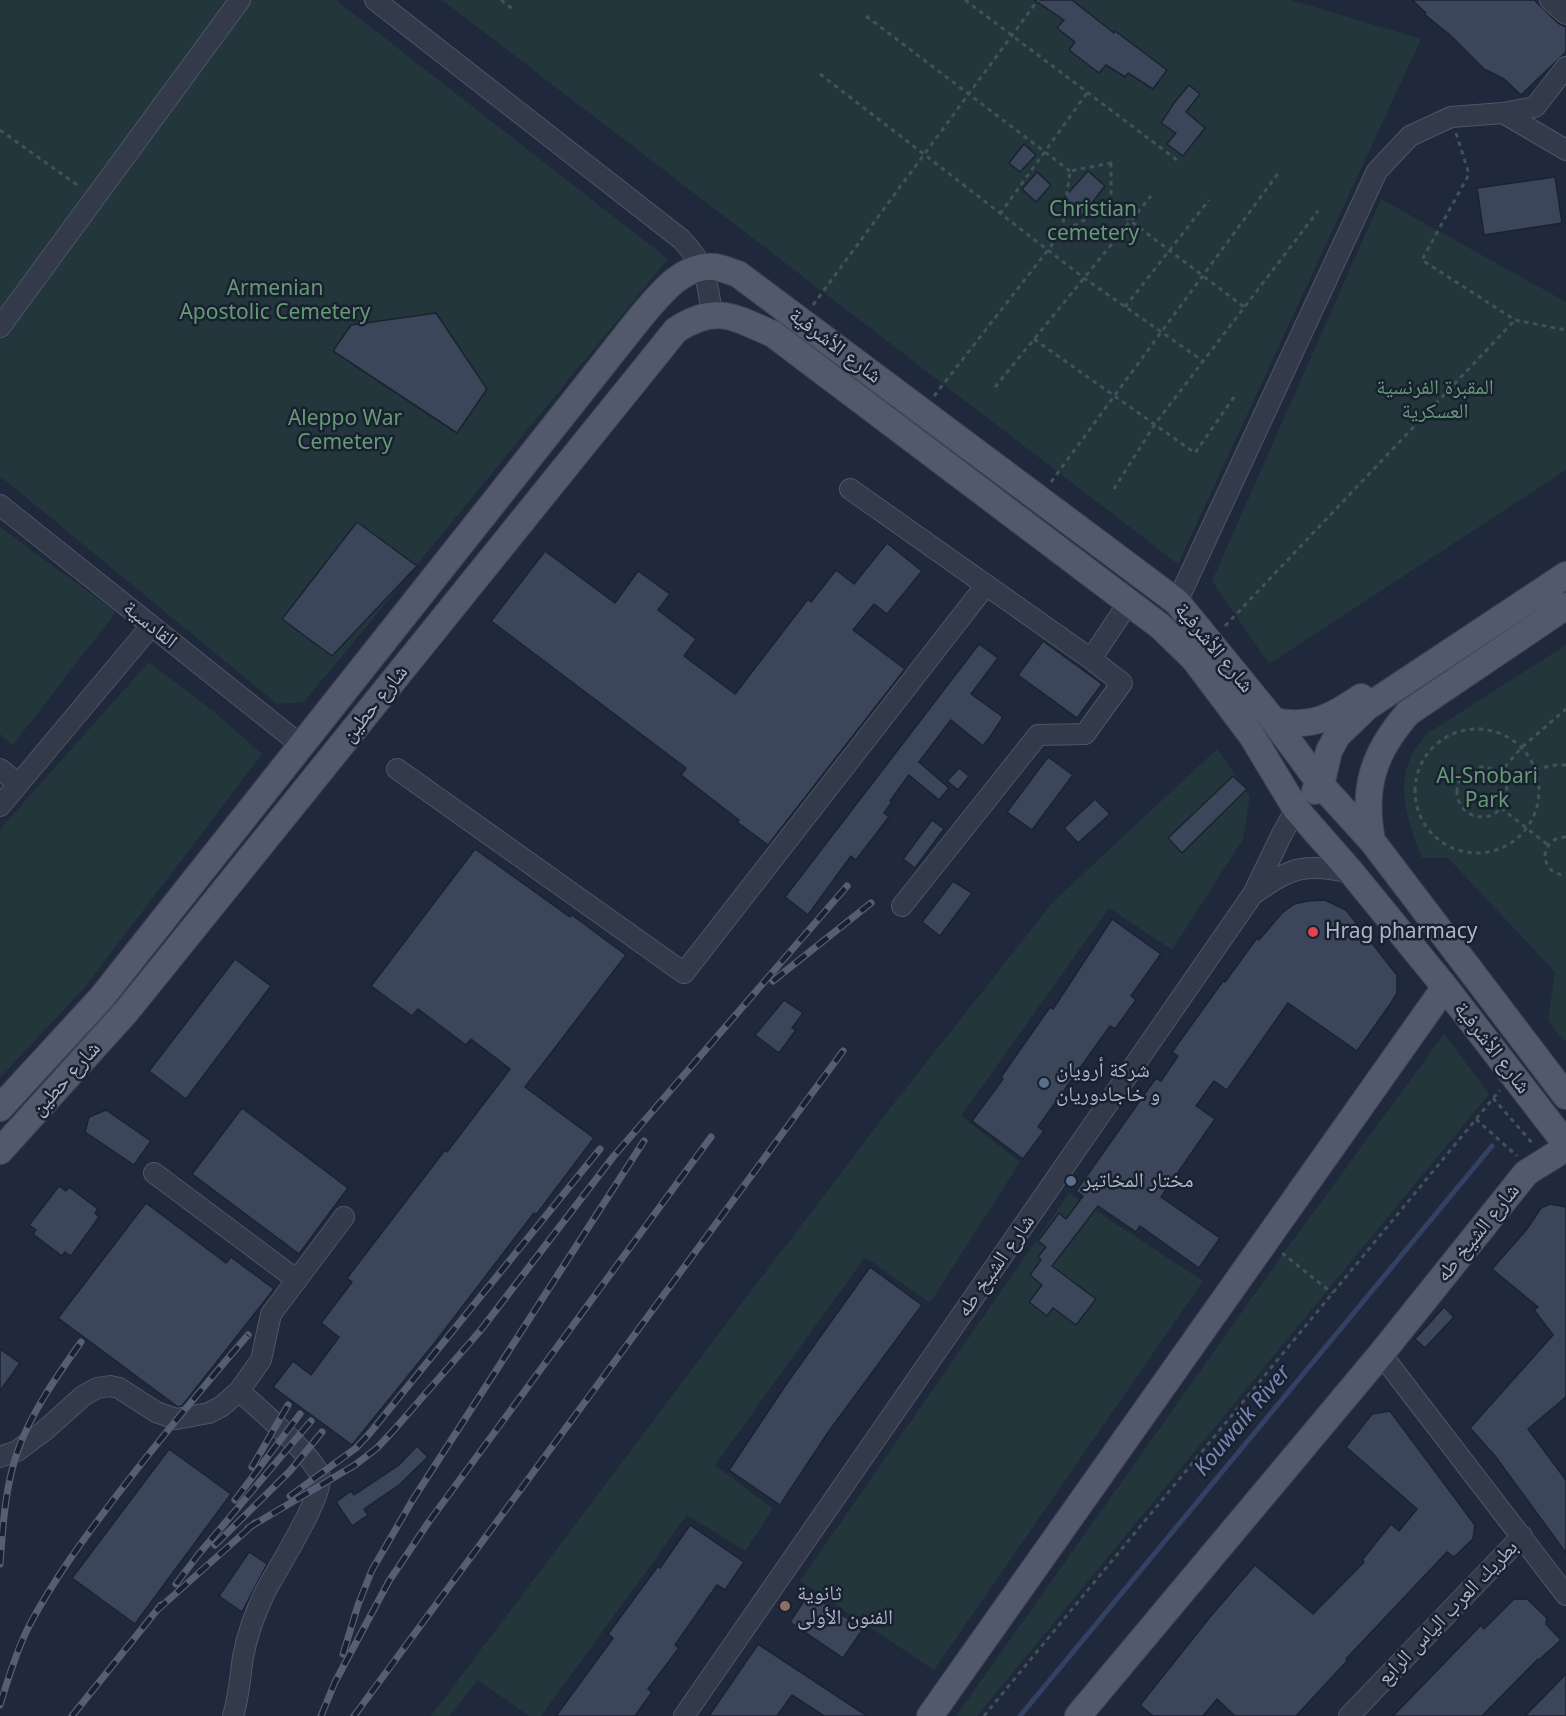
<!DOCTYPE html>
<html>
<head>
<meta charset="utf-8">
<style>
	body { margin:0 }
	canvas { display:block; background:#20283b }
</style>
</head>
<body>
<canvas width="1566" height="1716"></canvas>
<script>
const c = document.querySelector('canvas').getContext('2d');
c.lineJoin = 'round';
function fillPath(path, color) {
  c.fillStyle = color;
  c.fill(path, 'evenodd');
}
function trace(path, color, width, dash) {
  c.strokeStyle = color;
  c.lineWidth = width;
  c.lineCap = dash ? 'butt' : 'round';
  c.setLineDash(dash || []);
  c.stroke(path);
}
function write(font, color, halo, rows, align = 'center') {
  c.font = font + ' "Noto Sans","Noto Naskh Arabic",sans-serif';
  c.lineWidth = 5;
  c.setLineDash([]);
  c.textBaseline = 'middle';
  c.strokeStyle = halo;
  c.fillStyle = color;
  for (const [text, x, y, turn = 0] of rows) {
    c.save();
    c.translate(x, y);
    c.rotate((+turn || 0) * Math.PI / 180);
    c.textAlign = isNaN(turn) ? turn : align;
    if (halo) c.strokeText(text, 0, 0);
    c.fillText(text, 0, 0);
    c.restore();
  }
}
fillPath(new Path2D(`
	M0 0H336L668 259C546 406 426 555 304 702L277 704 0 476Z
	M442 0H1291L1421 39 1178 564Z
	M1381 199 1566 302V470L1269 664 1212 581Z
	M0 527 116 612 13 745 0 734Z
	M1566 645V1040L1563 1041 1548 1020 1555 972 1448 858H1422C1410 827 1396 791 1410 759 1413 751 1420 743 1425 735Z
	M149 662 214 712 262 754 85 987 0 1078V829Z
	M1217 749 1250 796 1243 839 1172 950 1109 908 961 1116 1020 1162 930 1303 865 1257 715 1465 773 1509 745 1551 687 1515 541 1716H529L478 1680 449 1716H431L704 1353 892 1106 1053 902Z
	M1444 1034 1489 1094 977 1716H956L1283 1254Z
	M1069 1193 1203 1281 934 1670 800 1581Z`), '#22363c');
trace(new Path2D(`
	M1020 1716 1492 1146`), '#324164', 5);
const building = new Path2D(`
	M1034 0H1072L1114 33 1115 31 1167 70 1153 89 1128 73 1125 77 1106 65 1099 73 1069 50 1075 42 1057 28 1064 20Z
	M1412 0H1534L1558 23 1566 27V52L1521 95 1504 79 1484 69 1450 35 1424 14 1426 13Z
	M1189 85 1200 94 1186 112 1205 128 1183 156 1167 144 1176 133 1161 123 1174 103Z
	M1024 144 1036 155 1020 172 1009 163Z
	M1088 171 1105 186 1081 217 1062 200Z
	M1037 172 1051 185 1036 202 1022 189Z
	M1555 177 1562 223 1484 235 1477 188Z
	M436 313 487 389 457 433 333 351 351 325Z
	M357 522 417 566 332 656 282 619Z
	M887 543 922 571 887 614 874 604 853 630 905 669 768 845 737 822 739 820 681 775 686 768 491 621 545 551 615 603 638 571 670 594 658 610 696 639 684 656 735 694 808 599 811 602 836 570 854 584Z
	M1043 641 1102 684 1077 718 1018 675Z
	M979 644 998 658 971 694 1003 717 992 734 983 746 951 720 919 762 949 788 939 800 909 775 890 801 892 802 884 813 889 817 856 860 851 856 808 915 785 897Z
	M1048 757 1073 775 1032 830 1007 812Z
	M959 768 969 776 958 790 947 781Z
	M1233 776 1247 789 1182 853 1168 838Z
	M1095 799 1110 814 1078 843 1064 828Z
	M932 820 944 829 915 868 903 859Z
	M475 849 570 917 572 915 626 955 525 1087 594 1138 536 1215 534 1213 433 1345 352 1445 273 1387 293 1361 311 1375 339 1337 321 1323 352 1282 347 1278 445 1150 447 1152 510 1069 471 1039 466 1045 418 1009 412 1016 371 986Z
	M953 881 972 893 940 936 922 922Z
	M1325 900 1346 910 1397 975V993L1391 1003 1357 1051 1288 1003 1227 1090 1214 1081 1196 1106 1215 1119 1161 1197 1220 1238 1199 1268 1140 1226 1136 1232 1098 1206 1052 1266 1096 1299 1076 1325 1053 1308 1047 1316 1029 1302 1042 1285 1030 1275 1041 1260 1038 1257 1046 1247 1038 1241 1059 1213 1066 1219 1083 1196 1076 1191 1156 1078 1161 1081 1178 1056 1172 1052 1223 981 1225 982 1257 938 1259 940 1282 913 1294 904 1308 901Z
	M1112 919 1161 954 1131 996 1136 1000 1115 1029 1110 1026 1038 1127 1044 1131 1023 1159 972 1121 1003 1079 1001 1077 1050 1007 1053 1009Z
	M235 959 271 986 186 1099 149 1071Z
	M784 1000 803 1013 792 1028 796 1030 779 1053 755 1035Z
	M242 1108 348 1188 299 1254 192 1174Z
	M106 1110 151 1141 134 1165 85 1132 89 1117Z
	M59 1186 66 1191 69 1187 98 1209 95 1213 99 1217 71 1256 65 1252 62 1256 33 1234 36 1230 29 1225Z
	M146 1203 226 1263 231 1257 274 1289 182 1406 178 1407 58 1318Z
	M1550 1204 1566 1207V1397L1528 1429 1566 1480V1553L1495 1456 1470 1428 1553 1335 1534 1310 1538 1307 1492 1269 1527 1229 1541 1208Z
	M870 1267 922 1305 829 1431 780 1505 729 1470 787 1383Z
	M1444 1307 1454 1317 1425 1348 1415 1339Z
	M0 1349 20 1363 0 1391Z
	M1390 1411 1475 1525 1473 1539 1454 1557 1447 1552 1346 1659 1348 1660 1296 1716H1235L1217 1699 1203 1716H1153L1140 1705 1210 1617 1255 1565 1313 1614 1364 1562 1362 1560 1391 1524 1399 1531 1417 1509 1346 1447 1372 1414Z
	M417 1446 428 1457 399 1485 364 1509 368 1515 352 1526 336 1502 351 1491 354 1495 399 1465Z
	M169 1449 231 1494 135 1624 72 1578Z
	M690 1525 744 1562 725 1590 717 1585 675 1645 679 1648 648 1689 652 1692 635 1716H556L613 1638 608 1634 658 1566 660 1568Z
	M249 1552 267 1564 242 1612 219 1596Z
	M809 1593 863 1629 843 1658 790 1622Z
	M1514 1599H1527L1547 1618 1546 1624 1561 1640 1539 1660 1538 1659 1482 1716H1393L1481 1625 1484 1629Z
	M758 1644 867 1716H824L792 1695 777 1716H709Z
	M1566 1674V1716H1525Z`);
fillPath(building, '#3b465b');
trace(building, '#1b2231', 1.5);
const minor = new Path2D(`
	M375 0 681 239C706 265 707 279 712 314
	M1550 0 1566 14
	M1503 113 1566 150
	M0 327 240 0
	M850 489 1091 659 1122 683 1085 734 1038 735 902 906
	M0 505 301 745
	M1177 602 1377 171 1410 136 1451 117 1503 113 1535 107 1566 67
	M1091 659 1129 602
	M0 769 18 784
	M397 769 684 973 986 585
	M0 806 151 626
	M1255 893C1295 865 1305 864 1352 873
	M154 1173 297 1280
	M1381 1354 1566 1595
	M0 1457 17 1451 44 1431 83 1396 97 1388 110 1386 119 1388 156 1412 176 1419 209 1413 222 1406 239 1391 261 1360 271 1314 344 1217
	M233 1716C239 1697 240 1677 243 1657 247 1635 255 1613 265 1592 276 1571 323 1497 320 1477 318 1460 255 1405 239 1391
	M684 1716 1253 894 1282 834 1296 809
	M1349 1716 1522 1536`);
const major = new Path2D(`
	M1274 721C1311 728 1331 718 1361 697
	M1315 791 1321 785 1329 751 1337 736 1367 707 1566 575
	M1372 841C1362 788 1373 753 1408 713L1566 606
	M0 1108 102 997 639 319C658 297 682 263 715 267 723 268 731 272 738 274L1177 602 1274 721 1321 785 1372 841 1566 1096
	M0 1151 126 1012 676 330C716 304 733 317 773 334L1160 626 1194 659 1252 736 1296 809 1352 873 1445 987 1566 1144
	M930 1716 1445 987
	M1078 1716 1381 1354 1526 1173 1566 1148`);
trace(minor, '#4e5566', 22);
trace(major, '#3d4454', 28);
trace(new Path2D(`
	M501 0 514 10
	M965 0 1177 160
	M866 16 1070 171
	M820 74 1084 278 1203 361
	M0 130 80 187
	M1456 133 1469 174 1422 260 1515 320 1566 330
	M1111 163V206L1062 232 1070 171Z
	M1111 206 1244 307
	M1000 214 1087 93
	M813 305 1038 0
	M1125 307 1209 200
	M1034 339 1195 453 1234 397
	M995 387 1151 196
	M934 396 1062 232
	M1051 482 1279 172
	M1114 489 1155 424 1318 211
	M1225 626 1515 320
	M1415 791a62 62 0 1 1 124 0a62 62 0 1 1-124 0Z
	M1457 792a25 25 0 1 1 50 0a25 25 0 1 1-50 0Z
	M1535 769 1556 765H1566
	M1499 774 1521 748 1566 709
	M1501 808 1548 845
	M1566 837C1538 837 1538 875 1566 875
	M1493 1098 1533 1144
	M1476 1119 1517 1156
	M1282 1253 1332 1293
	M984 1716 1500 1090`), '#3f5359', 3, [4.5, 4.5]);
trace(minor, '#333b4b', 20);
trace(major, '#51596b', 26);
const rail = new Path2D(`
	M773 981 871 903
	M252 1467 288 1405
	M290 1496 356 1448 370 1433 600 1149
	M235 1500 300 1414
	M248 1528 355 1465 377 1448 393 1431 480 1331 613 1157 847 886
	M215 1545 290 1471 322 1432
	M0 1564C3 1526 5 1486 18 1450 32 1411 57 1376 81 1342
	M176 1584 198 1555 311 1421
	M156 1611 255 1523
	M343 1654 358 1605 372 1570 412 1501 644 1141
	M0 1705C8 1679 16 1652 28 1628 53 1580 85 1537 117 1495 159 1440 203 1387 248 1335
	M72 1716 161 1605
	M321 1716 335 1682 389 1581 428 1523 711 1137
	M354 1716 843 1051`);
trace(rail, '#555e72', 7);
trace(rail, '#19202f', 4.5, [14]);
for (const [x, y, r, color] of [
	[1313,932,6,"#e0444e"],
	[1044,1083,6,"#5c6f8a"],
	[1071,1181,6,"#5c6f8a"],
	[785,1606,6,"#8d6e63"]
]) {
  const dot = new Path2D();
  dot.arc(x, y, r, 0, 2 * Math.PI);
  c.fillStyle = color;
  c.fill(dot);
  trace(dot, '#19202f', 2);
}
write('21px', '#649a75', '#19202f', [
	["Christian",1093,210],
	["cemetery",1093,234],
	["Armenian",275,289],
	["Apostolic Cemetery",275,313],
	["المقبرة الفرنسية",1435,388],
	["العسكرية",1435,412],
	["Aleppo War",345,419],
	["Cemetery",345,443],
	["Al-Snobari",1487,777],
	["Park",1487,801]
]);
write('21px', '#aeb5c7', '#19202f', [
	["شارع الأشرفية",835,346,37],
	["القادسية",150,625,39],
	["شارع الأشرفية",1214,648,50],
	["شارع حطين",375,704,-51],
	["شارع الأشرفية",1492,1048,52],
	["شارع حطين",66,1079,-48],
	["شارع الشيخ طه",1478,1233,-51],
	["شارع الشيخ طه",996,1266,-55],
	["بطريك العرب الياس الرابع",1448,1613,-46]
]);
write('21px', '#aeb5c7', '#19202f', [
	["Hrag pharmacy",1325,932],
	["شركة أرويان",1056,1071],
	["و خاجادوريان",1056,1095],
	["مختار المخاتير",1083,1181],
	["ثانوية",797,1594],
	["الفنون الأولى",797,1618]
], 'left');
write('italic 22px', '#7488b2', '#19202f', [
	["Kouwaik River",1243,1421,-50]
]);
</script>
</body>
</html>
